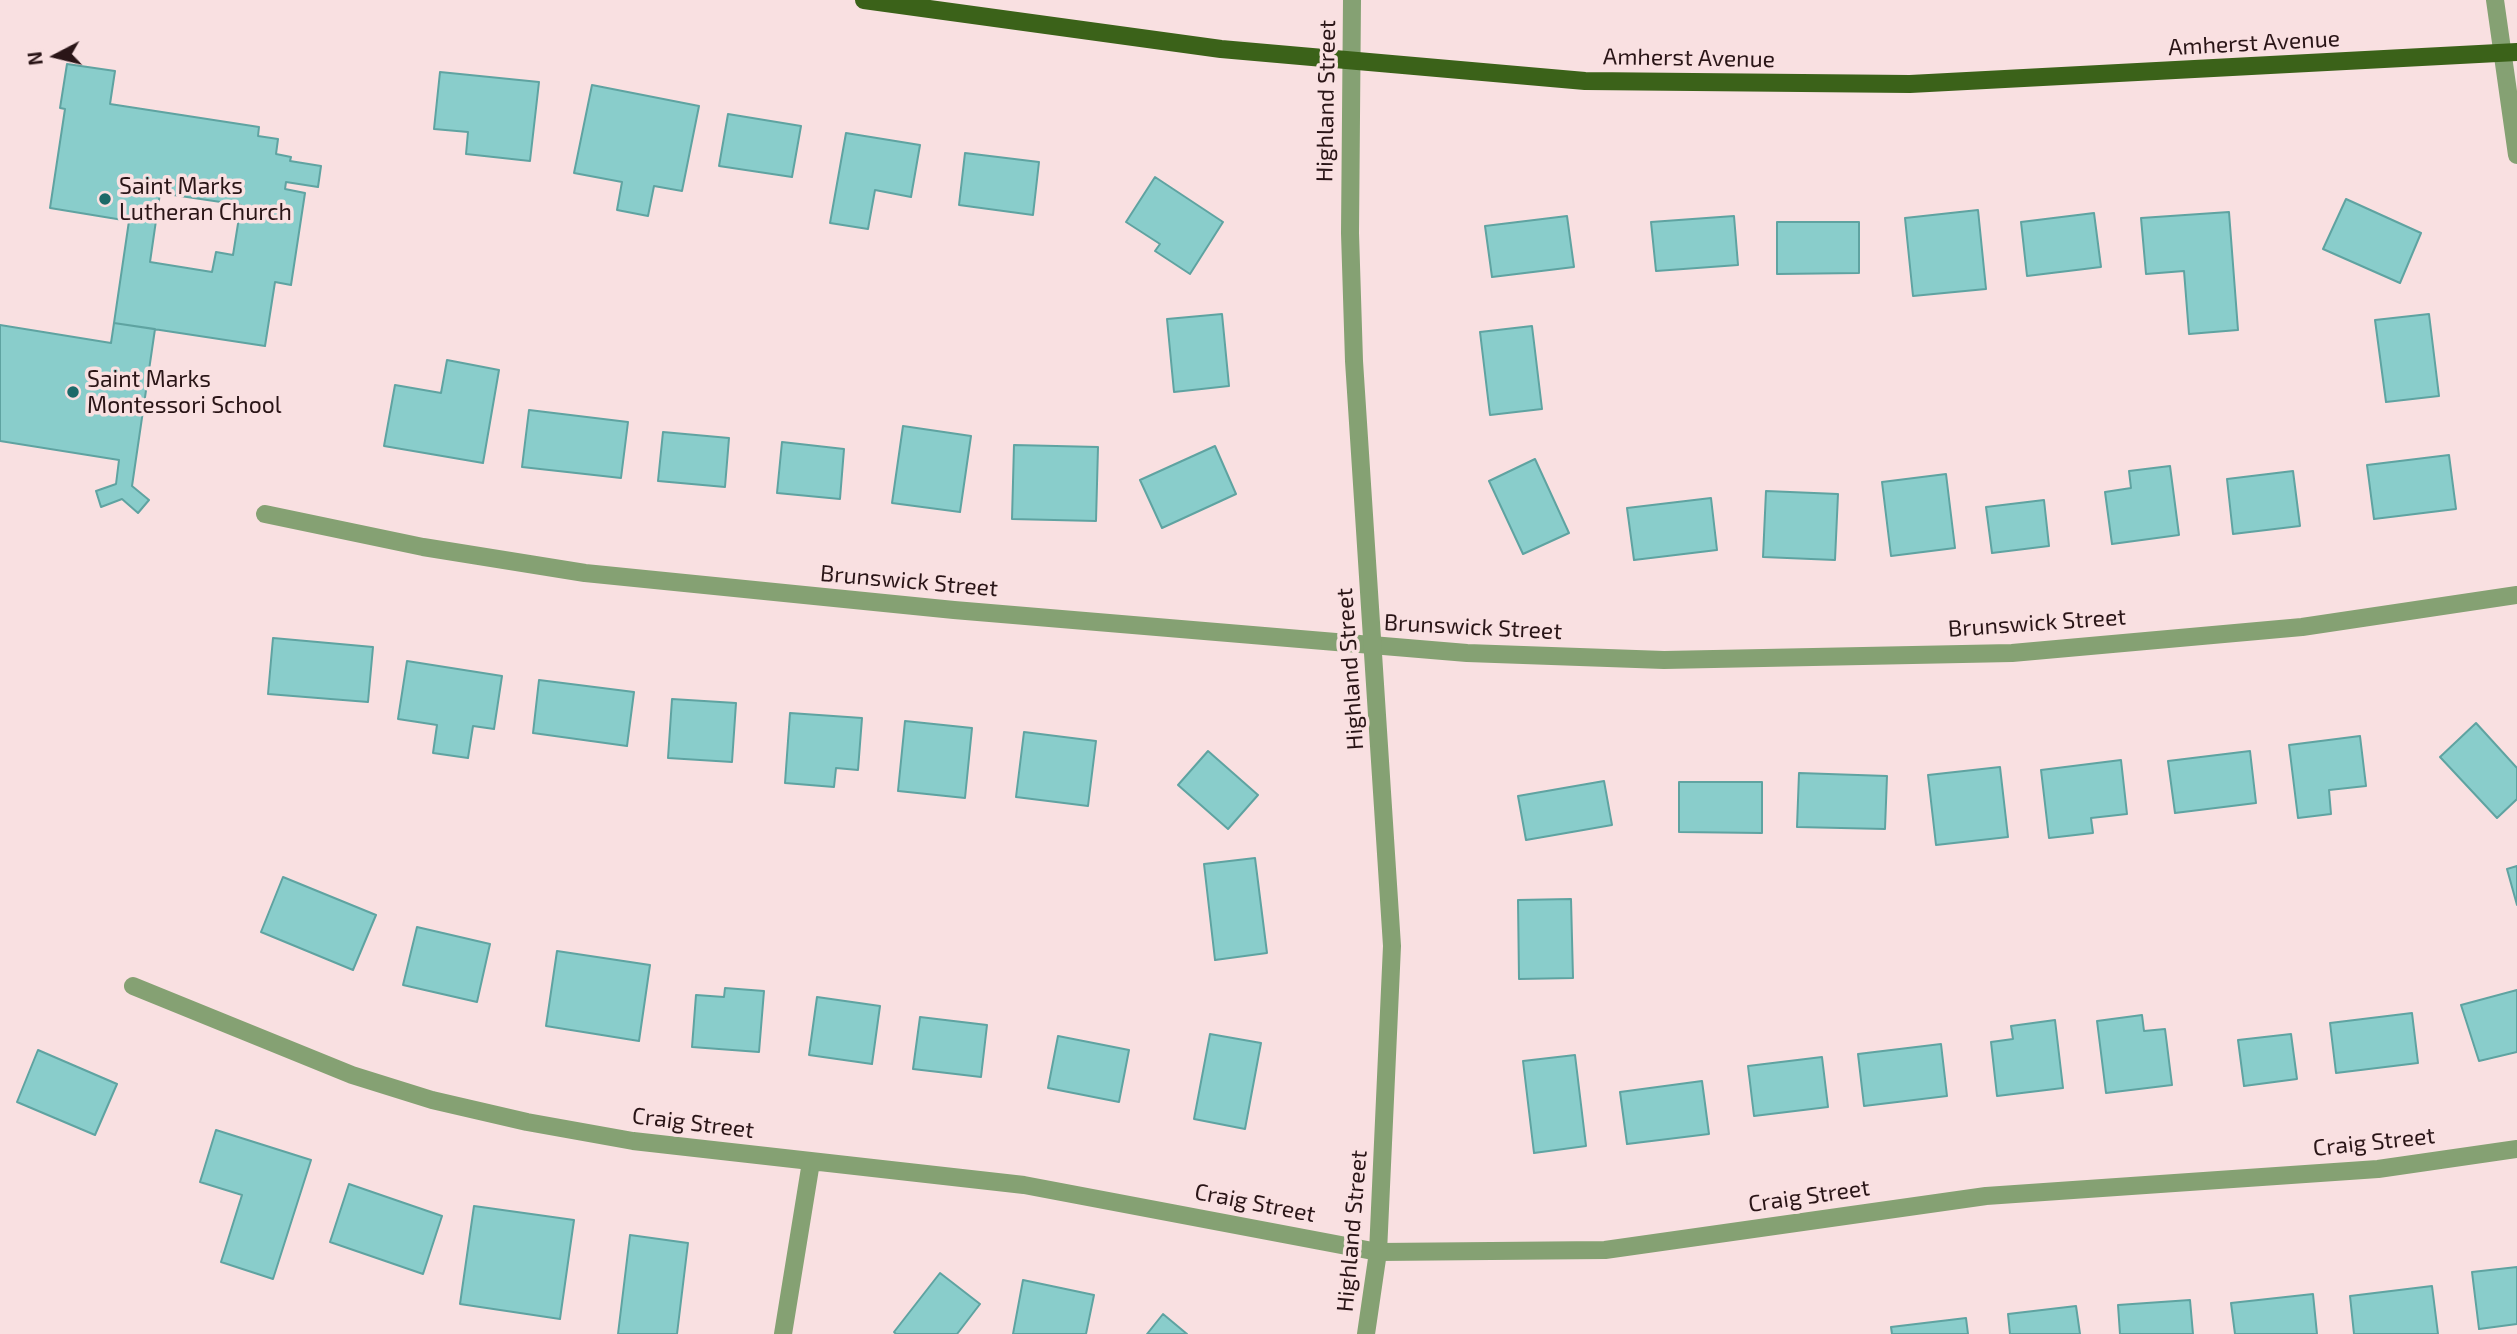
<!DOCTYPE html>
<html>
<head>
<meta charset="utf-8">
<style>
	body { margin:0 }
	#map { position:relative; width:2517px; height:1334px; overflow:hidden; background:#f9e0e1; font-family:"Exo 2",sans-serif }
	canvas { display:block }
	.north { position:absolute; left:21px; top:21px; width:70px; height:70px; -webkit-text-stroke:5px #f9e0e1; paint-order:stroke; rotate:263deg; font-size:19px; font-weight:700; line-height:28px; text-align:center; color:#2a1517 }
	.north::after { content:''; display:block; margin:auto; width:24px; height:32px; background:#2a1517; clip-path:polygon(50% 0,100% 100%,50% 72%,0 100%) }
</style>
</head>
<body>
<div id="map">
<canvas width="2517" height="1334"></canvas>
<div class="north">N</div>
</div>
<script>
const c = document.querySelector('canvas').getContext('2d');
c.lineJoin = 'round';
function fillPath(path, color) {
  c.fillStyle = color;
  c.fill(path, 'evenodd');
}
function trace(path, color, width, dash) {
  c.strokeStyle = color;
  c.lineWidth = width;
  c.lineCap = dash ? 'butt' : 'round';
  c.setLineDash(dash || []);
  c.stroke(path);
}
function write(font, color, halo, rows, align = 'center') {
  c.font = font + ' "Exo 2",sans-serif';
  c.lineWidth = 7;
  c.setLineDash([]);
  c.textBaseline = 'middle';
  c.strokeStyle = halo;
  c.fillStyle = color;
  for (const [text, x, y, turn = 0] of rows) {
    c.save();
    c.translate(x, y);
    c.rotate((+turn || 0) * Math.PI / 180);
    c.textAlign = isNaN(turn) ? turn : align;
    if (halo) c.strokeText(text, 0, 0);
    c.fillText(text, 0, 0);
    c.restore();
  }
}
const building = new Path2D(`
	M67 64 115 71 110 104 259 127 258 136 278 139 276 154 291 157 290 161 321 166 318 187 286 182 285 189 305 193 291 285 275 282 265 346 114 323 129 221 50 208 65 109 60 108ZM160 193 241 205 233 255 216 252 212 272 150 262Z
	M440 72 539 82 530 161 466 154 468 132 434 129Z
	M592 85 699 106 682 191 654 186 648 216 617 210 622 182 574 173Z
	M728 114 801 126 792 177 719 166Z
	M846 133 920 145 911 197 875 190 868 229 830 223Z
	M965 153 1039 162 1033 215 959 205Z
	M1155 177 1223 222 1190 274 1155 251 1160 244 1126 222Z
	M2346 199 2421 233 2400 283 2323 249Z
	M1978 210 1986 289 1913 296 1905 218Z
	M2229 212 2238 330 2189 334 2184 271 2146 274 2141 218Z
	M2094 213 2101 267 2027 276 2021 222Z
	M1567 216 1574 267 1492 277 1485 226Z
	M1734 216 1738 265 1656 271 1651 222Z
	M1777 222H1859V273L1777 274Z
	M1222 314 1229 386 1174 392 1167 319Z
	M2429 314 2439 396 2386 402 2375 320Z
	M114 323 155 329 132 486 149 500 138 513 122 499 101 507 96 491 116 484 119 460 0 441V325L111 343Z
	M1532 326 1542 409 1490 415 1480 332Z
	M447 360 499 370 483 463 384 446 395 385 441 393Z
	M529 410 628 422 621 478 522 467Z
	M903 426 971 436 960 512 892 503Z
	M663 432 729 438 725 487 658 481Z
	M782 442 844 449 840 499 777 493Z
	M1014 445 1098 447 1096 521 1012 519Z
	M1215 446 1236 494 1162 528 1140 480Z
	M2449 455 2456 509 2374 519 2367 465Z
	M1535 459 1569 533 1523 554 1489 481Z
	M2170 466 2179 535 2112 544 2105 492 2131 488 2129 471Z
	M2293 471 2300 526 2233 534 2227 479Z
	M1946 474 1955 548 1891 556 1882 482Z
	M1766 491 1838 494 1835 560 1763 557Z
	M1711 498 1717 550 1634 560 1627 508Z
	M2044 500 2049 546 1992 553 1986 507Z
	M273 638 373 647 368 702 268 694Z
	M407 661 502 676 494 729 473 726 468 758 433 753 437 725 398 719Z
	M539 680 634 692 627 746 533 733Z
	M672 699 736 703 732 762 668 758Z
	M790 713 862 718 858 770 836 768 834 787 785 783Z
	M905 721 972 728 965 798 898 791Z
	M2476 723 2517 768V799L2497 818 2440 757Z
	M1024 732 1096 741 1088 806 1016 797Z
	M2360 736 2366 786 2329 790 2331 814 2298 818 2289 745Z
	M1208 751 1258 795 1228 829 1178 785Z
	M2250 751 2256 803 2175 813 2168 761Z
	M2121 760 2127 814 2091 818 2093 833 2049 838 2041 770Z
	M2000 767 2008 837 1936 845 1928 775Z
	M1799 773 1887 776 1885 829 1797 827Z
	M1604 781 1612 825 1526 840 1518 796Z
	M1679 782H1762V833L1679 832Z
	M1255 858 1267 953 1215 960 1204 864Z
	M2517 866V905L2507 869Z
	M283 877 376 915 353 970 261 932Z
	M1571 899 1573 978 1519 979 1518 900Z
	M417 927 490 944 477 1002 403 985Z
	M557 951 650 965 639 1041 546 1026Z
	M725 988 764 991 759 1052 692 1047 696 995 724 997Z
	M2517 990V1052L2479 1061 2461 1005Z
	M817 997 880 1006 872 1064 809 1055Z
	M2412 1013 2418 1063 2336 1073 2330 1023Z
	M2142 1015 2144 1031 2165 1029 2172 1085 2106 1093 2097 1021Z
	M920 1017 987 1025 981 1077 913 1069Z
	M2055 1020 2063 1088 1997 1096 1991 1042 2013 1039 2011 1026Z
	M1210 1034 1261 1043 1245 1129 1194 1119Z
	M2291 1034 2297 1079 2244 1086 2238 1040Z
	M1058 1036 1129 1050 1119 1102 1048 1088Z
	M1941 1044 1947 1096 1864 1106 1858 1054Z
	M38 1050 117 1084 95 1135 17 1102Z
	M1575 1055 1586 1146 1534 1153 1523 1061Z
	M1822 1057 1828 1107 1754 1116 1748 1066Z
	M1702 1081 1709 1134 1627 1144 1620 1092Z
	M216 1130 311 1160 273 1279 221 1262 242 1195 200 1182Z
	M349 1184 442 1216 423 1274 330 1242Z
	M474 1206 574 1220 560 1319 460 1304Z
	M630 1235 688 1243 677 1334H618Z
	M2517 1267V1324L2479 1329 2472 1272Z
	M940 1273 980 1304 957 1334H896L894 1332Z
	M1023 1280 1094 1295 1086 1334H1013Z
	M2432 1286 2438 1334H2354L2350 1296Z
	M2313 1294 2317 1334H2235L2231 1303Z
	M2190 1300 2193 1334H2120L2118 1305Z
	M2076 1306 2080 1334H2010L2008 1314Z
	M1163 1314 1187 1334H1147Z
	M1966 1318 1968 1334H1892L1891 1327Z`);
fillPath(building, '#89cdcb');
trace(building, '#5fa3a1', 2);
trace(new Path2D(`
	M2495 0 2517 155
	M265 514 423 547 585 573 954 610 1467 653 1664 660 2012 653 2302 627 2517 595
	M133 986 352 1075 432 1100 527 1122 633 1141 1024 1185 1378 1252 1605 1250 1986 1196 2378 1169 2517 1149
	M783 1334 811 1162`), '#85a173', 18);
trace(new Path2D(`
	M1352 0 1350 233 1354 361 1392 946 1378 1252 1366 1334`), '#85a173', 18);
trace(new Path2D(`
	M864 0 1221 49 1585 81 1910 84 2517 52`), '#3b6219', 18);
for (const [x, y, r, color] of [
	[105,199,7,"#1c6968"],
	[73,392,7,"#1c6968"]
]) {
  const dot = new Path2D();
  dot.arc(x, y, r, 0, 2 * Math.PI);
  c.fillStyle = color;
  c.fill(dot);
  trace(dot, '#f9e0e1', 2.5);
}
write('23px', '#2a1517', '#f9e0e1', [
	["Amherst Avenue",2254,43,-3],
	["Amherst Avenue",1689,58,1],
	["Highland Street",1326,101,-89],
	["Brunswick Street",909,581,5],
	["Brunswick Street",2037,623,-4],
	["Brunswick Street",1473,627,3],
	["Highland Street",1350,669,-94],
	["Craig Street",693,1123,7],
	["Craig Street",2374,1142,-6],
	["Craig Street",1809,1196,-8],
	["Craig Street",1255,1203,11],
	["Highland Street",1352,1231,-85]
]);
write('23px', '#2a1517', '#f9e0e1', [
	["Saint Marks",119,186],
	["Lutheran Church",119,212],
	["Saint Marks",87,379],
	["Montessori School",87,405]
], 'left');
</script>
</body>
</html>
